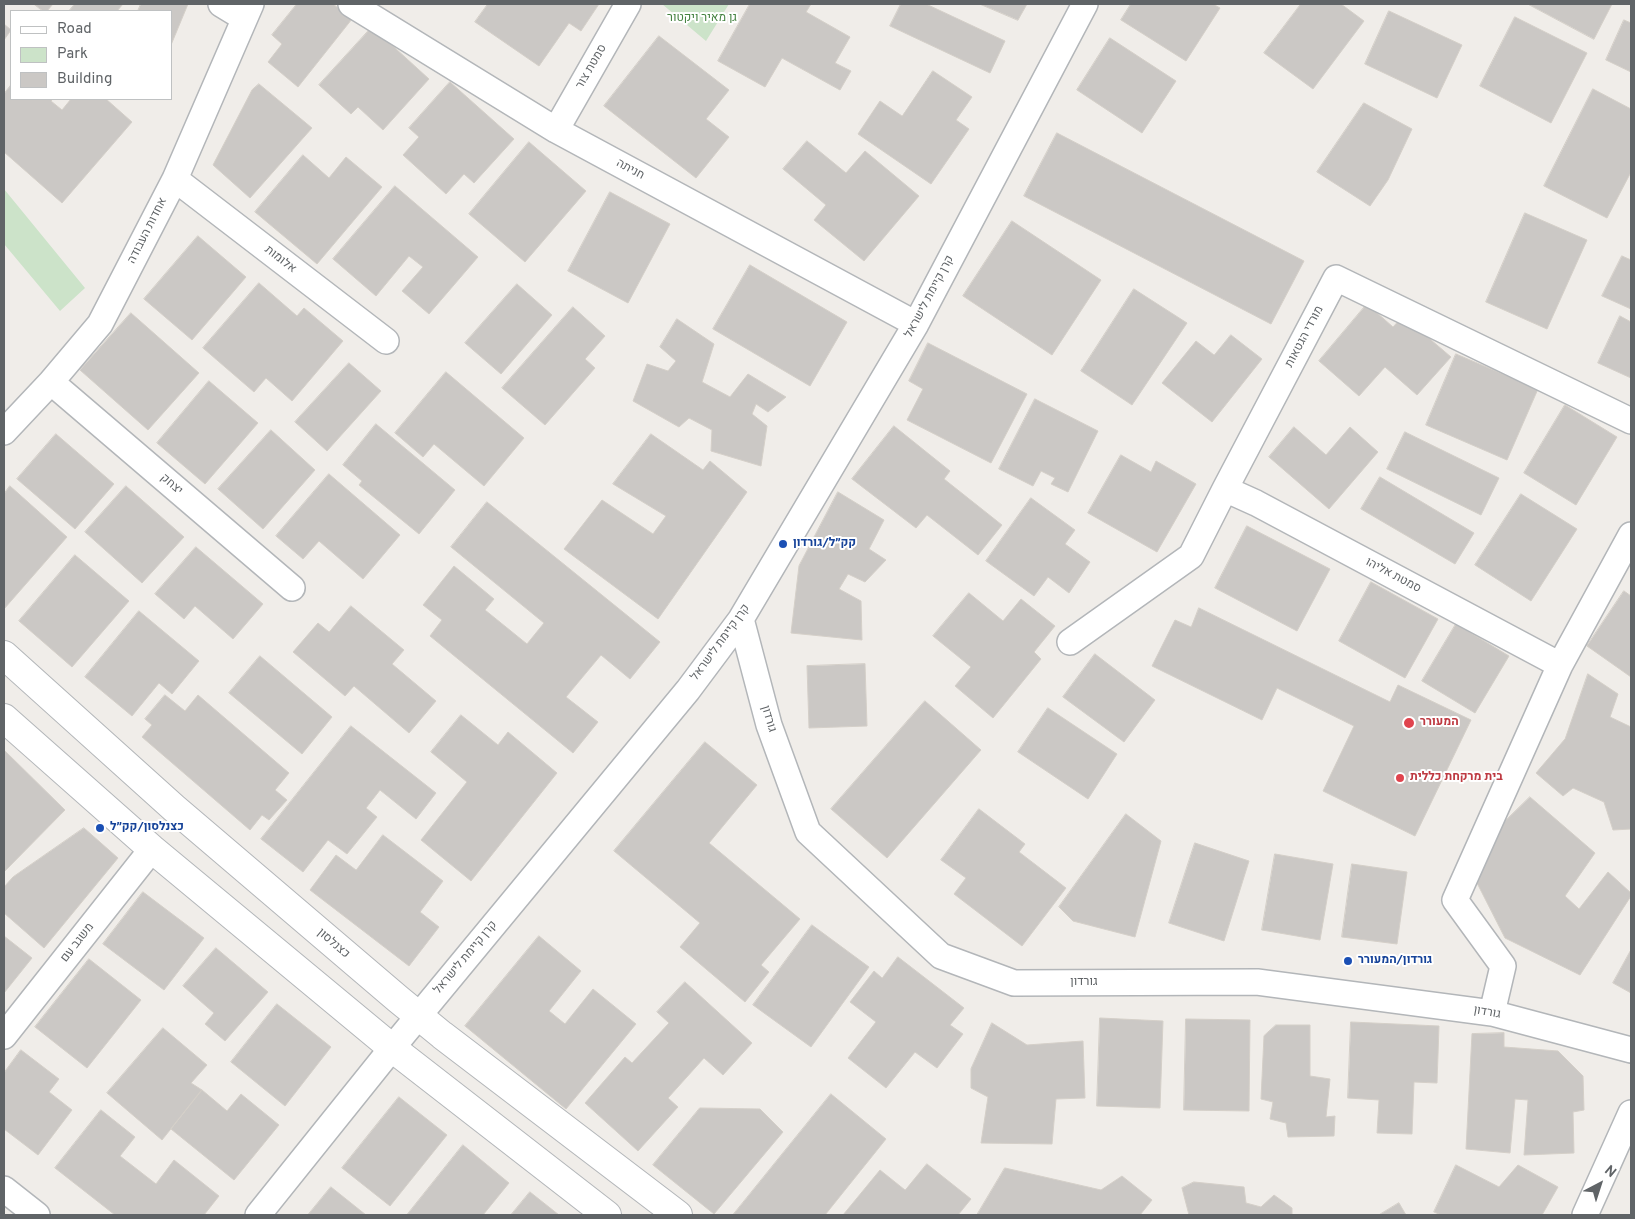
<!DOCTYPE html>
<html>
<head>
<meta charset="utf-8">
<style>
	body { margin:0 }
	#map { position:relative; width:1635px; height:1219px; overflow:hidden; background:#f0ede9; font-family:Overpass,sans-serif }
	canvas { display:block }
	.frame { position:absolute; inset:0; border:5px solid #606467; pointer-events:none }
	.legend { position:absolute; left:10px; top:10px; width:162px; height:90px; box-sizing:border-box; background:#fff; border:1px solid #bfc1c2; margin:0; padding:6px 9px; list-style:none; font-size:15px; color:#606467 }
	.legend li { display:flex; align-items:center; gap:10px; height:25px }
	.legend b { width:25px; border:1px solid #bfc1c2 }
	.north { position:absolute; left:1575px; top:1159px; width:50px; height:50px; -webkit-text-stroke:4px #fff; paint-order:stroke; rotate:40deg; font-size:14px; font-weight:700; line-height:20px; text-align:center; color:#606467 }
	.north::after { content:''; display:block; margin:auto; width:18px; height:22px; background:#606467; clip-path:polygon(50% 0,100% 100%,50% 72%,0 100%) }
</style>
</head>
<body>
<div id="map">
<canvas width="1635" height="1219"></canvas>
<div class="frame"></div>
<ul class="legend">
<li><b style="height:6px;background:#fff"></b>Road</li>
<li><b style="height:14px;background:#cce3c9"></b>Park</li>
<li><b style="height:14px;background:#cbc8c5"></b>Building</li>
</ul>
<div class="north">N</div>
</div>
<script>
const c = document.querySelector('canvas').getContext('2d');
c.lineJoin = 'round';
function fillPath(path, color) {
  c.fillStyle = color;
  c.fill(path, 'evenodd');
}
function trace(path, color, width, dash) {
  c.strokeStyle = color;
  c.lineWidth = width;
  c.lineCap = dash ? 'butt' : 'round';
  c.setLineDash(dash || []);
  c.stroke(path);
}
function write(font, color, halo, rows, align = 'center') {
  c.font = font + ' Overpass,Heebo,sans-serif';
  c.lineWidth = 4;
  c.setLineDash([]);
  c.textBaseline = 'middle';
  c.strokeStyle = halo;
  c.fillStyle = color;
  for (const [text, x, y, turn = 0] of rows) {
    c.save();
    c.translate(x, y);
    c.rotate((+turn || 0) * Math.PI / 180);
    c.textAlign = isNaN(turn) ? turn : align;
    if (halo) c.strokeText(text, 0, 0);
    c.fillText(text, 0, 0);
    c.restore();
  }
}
fillPath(new Path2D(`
	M662 4H729L706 41Z
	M4 189 85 288 60 311 4 244Z`), '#cce3c9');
const building = new Path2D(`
	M34 4H53L47 11H43Z
	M75 4H123L117 11H69Z
	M141 4H188L171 45V11H138Z
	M297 4H333L352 19 298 87 268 62 282 44 272 35Z
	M488 4H599L581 31 569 23 539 66 475 22Z
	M750 4H811L806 12 850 37 835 63 851 71 840 90 782 58 765 87 718 61Z
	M901 4H926L1005 41 990 73 890 26Z
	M980 4H1027L1018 20Z
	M1131 4H1213L1220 8 1186 61 1121 20Z
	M1301 4H1341L1364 21 1313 89 1264 53Z
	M1528 4H1612L1594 39Z
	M1389 11 1462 45 1437 98 1365 64Z
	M1515 17 1587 53 1551 123 1480 86Z
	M1624 20 1631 23V72L1606 60Z
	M4 24 11 30 4 40Z
	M372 27 429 79 383 130 358 107 351 114 319 85Z
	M659 36 729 90 706 119 729 137 696 178 604 106Z
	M1110 38 1176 81 1142 133 1077 90Z
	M933 71 972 97 956 120 969 129 931 184 858 134 880 101 902 116Z
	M450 82 514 139 474 183 464 174 446 194 403 155 419 137 409 128Z
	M259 84 312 128 250 198 213 165 252 90Z
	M11 85V99H53L51 101 62 110 71 99H106L132 122 62 203 4 152V94Z
	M1593 89 1631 109V172L1607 218 1544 186Z
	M1364 103 1412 129 1388 180 1370 206 1317 172Z
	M1057 133 1304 261 1271 324 1024 196Z
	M807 141 846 173 865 151 919 196 864 261 814 220 826 205 783 169Z
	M529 142 586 191 525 262 469 214Z
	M303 155 329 178 346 157 382 187 317 264 255 212Z
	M395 186 478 257 429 314 402 291 423 267 409 256 376 296 333 259Z
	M610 192 670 224 628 303 568 271Z
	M1525 213 1587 240 1547 329 1486 302Z
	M1012 221 1101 280 1052 355 963 296Z
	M198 236 246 277 192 340 144 299Z
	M1622 256 1631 260V309L1602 296Z
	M750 265 847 322 810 386 713 329Z
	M259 283 297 316 304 308 343 341 292 401 266 378 254 392 203 348Z
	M517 284 552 315 501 374 465 343Z
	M1134 289 1187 323 1132 405 1081 371Z
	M1367 304 1393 327 1403 316 1451 357 1417 395 1385 367 1359 396 1319 361Z
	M573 307 605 336 585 359 595 368 545 425 502 388Z
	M131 313 199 373 148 430 80 370Z
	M1620 316 1631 322V378L1598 363Z
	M677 319 714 344 702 382 730 397 748 374 786 397 768 412 756 404 752 414 767 426 761 466 711 451 712 430 689 418 679 427 633 401 647 364 668 371 676 361 660 347Z
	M1231 335 1262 359 1212 422 1162 383 1196 341 1214 355Z
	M928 343 1027 394 991 463 907 420 923 389 909 381Z
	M1456 354 1538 389 1507 460 1426 425Z
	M349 363 381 391 327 451 295 422Z
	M446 372 524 438 484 486 434 444 423 457 395 433Z
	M209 381 258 423 205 484 157 443Z
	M1035 399 1098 431 1068 492 1051 484 1055 478 1041 471 1033 486 999 469Z
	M1565 405 1617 437 1576 505 1524 473Z
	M376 424 455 490 419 534 359 485 362 481 343 465Z
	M894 426 950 471 944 479 1002 525 978 555 927 515 916 528 852 479Z
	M1294 427 1326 455 1350 427 1378 452 1329 509 1269 457Z
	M271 430 315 470 263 529 218 489Z
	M1405 432 1499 478 1481 515 1387 469Z
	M56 434 114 484 75 529 17 479Z
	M651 434 703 470 710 461 747 492 658 619 564 549 602 500 653 534 666 516 613 484Z
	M1121 455 1151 472 1156 461 1196 484 1157 552 1088 513Z
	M329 474 400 535 363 579 319 541 303 559 276 536Z
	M1380 477 1474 533 1455 564 1361 509Z
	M10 486 67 537 4 609V494Z
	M126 486 184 537 142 583 85 532Z
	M838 492 884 520 869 549 886 560 865 582 848 574 839 589 861 601 862 640 791 633 799 566Z
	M1521 494 1577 529 1531 601 1475 565Z
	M1031 498 1075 530 1065 544 1090 562 1069 593 1048 577 1034 596 986 561Z
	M487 502 660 642 630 679 601 655 566 697 598 722 573 753 430 636 442 620 423 605 454 566 494 599 485 610 527 644 544 623 451 547Z
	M1247 526 1330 569 1297 631 1215 588Z
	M196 547 263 604 233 639 195 606 184 619 155 594Z
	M75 555 129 601 72 667 19 621Z
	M1371 582 1438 619 1405 678 1339 641Z
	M1624 591 1631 596V677L1587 646Z
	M969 593 1003 621 1021 599 1055 626 1034 652 1041 659 993 718 955 686 971 667 933 636Z
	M351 606 404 650 392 664 436 701 409 733 354 686 345 696 293 652 318 623 329 632Z
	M1199 608 1390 702 1398 685 1471 720 1415 836 1323 791 1354 726 1277 688 1262 720 1152 666 1175 620 1191 627Z
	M139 611 199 661 172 694 159 683 132 716 85 677Z
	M1456 624 1509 656 1475 713 1422 681Z
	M1095 654 1155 700 1124 742 1063 697Z
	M260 656 332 717 302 754 229 693Z
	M865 664 867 726 809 728 807 666Z
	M1588 674 1618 694 1610 717 1631 727V829L1613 830 1604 802 1573 788 1563 796 1536 773 1565 739Z
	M165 695 185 711 198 695 289 773 275 790 287 800 269 820 262 815 250 830 142 737 152 725 145 719Z
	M925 701 981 750 887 858 831 809Z
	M1048 708 1117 754 1088 799 1018 752Z
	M461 715 498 745 508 732 557 773 471 881 421 840 467 782 431 752Z
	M351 726 436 793 416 819 380 790 366 808 377 817 347 854 328 840 303 872 261 839Z
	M705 742 757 785 709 843 800 919 761 965 769 972 745 1002 680 947 700 923 614 851Z
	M4 750 65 810 4 872Z
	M1530 797 1595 853 1565 896 1579 909 1608 872 1631 893V896L1580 975 1505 938 1476 881 1491 835Z
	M979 809 1025 844 1019 852 1066 888 1022 946 954 894 966 878 941 860Z
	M1126 814 1161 841 1135 937 1073 921 1059 907Z
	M84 828 118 858 44 948 4 913V887L13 877Z
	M383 835 443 881 420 912 439 927 409 966 310 890 336 855 356 870Z
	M1195 843 1249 861 1224 941 1169 923Z
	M1275 854 1333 864 1320 940 1262 930Z
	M1352 864 1407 872 1397 944 1342 937Z
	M143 892 204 938 164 990 103 944Z
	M812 925 869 967 811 1047 753 1005Z
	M4 936 32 958 4 993Z
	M539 936 581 971 549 1011 565 1024 593 989 636 1024 566 1109 465 1026Z
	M216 948 268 992 225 1041 205 1024 214 1013 183 986Z
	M1631 950V993L1613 983Z
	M898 957 964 1008 950 1025 963 1034 937 1068 915 1052 886 1088 848 1058 876 1022 850 1002 874 971 882 978Z
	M89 959 141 1000 87 1068 35 1027Z
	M685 982 752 1043 723 1075 704 1058 668 1098 678 1107 638 1151 585 1103 625 1057 632 1063 669 1023 657 1012Z
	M277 1004 331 1047 285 1106 231 1062Z
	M1100 1018 1163 1021 1160 1108 1097 1106Z
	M1186 1019 1250 1020 1249 1111 1184 1110Z
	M1351 1022 1439 1026 1437 1083 1414 1082 1412 1134 1377 1133 1379 1100 1348 1098Z
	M992 1023 1027 1045 1083 1041 1085 1098 1056 1099 1052 1144 981 1143 988 1097 971 1088V1069Z
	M1276 1025H1310V1076L1330 1079 1326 1117 1335 1116 1334 1136 1288 1137 1286 1123 1270 1119 1273 1102 1261 1099 1264 1036Z
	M163 1028 207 1065 191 1083 202 1090 162 1140 107 1093Z
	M1504 1033V1047L1558 1051 1583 1076 1584 1110 1573 1112 1574 1153 1524 1155 1528 1100 1515 1099 1510 1153 1466 1149 1472 1034Z
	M21 1050 59 1079 49 1092 72 1110 38 1155 4 1129V1073Z
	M202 1090 227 1111 241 1094 279 1125 234 1180 171 1129Z
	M831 1094 886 1139 825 1215H733Z
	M399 1097 447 1135 390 1206 342 1168Z
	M700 1108 760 1109 783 1132 714 1214 653 1165Z
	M101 1110 135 1137 120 1156 156 1184 174 1160 219 1196 204 1215H115L55 1168Z
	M463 1145 509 1183 483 1215H407Z
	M927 1164 971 1199 958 1215H843L880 1170 905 1190Z
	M1456 1165 1499 1187 1518 1165 1558 1187 1542 1215H1441L1434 1212Z
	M1005 1168 1101 1190 1122 1176 1152 1200 1140 1215H977Z
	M1194 1182 1244 1187 1246 1203 1261 1207 1274 1195 1292 1208V1215H1189L1182 1188Z
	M331 1187 366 1215H308Z
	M530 1192 559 1215H511Z
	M1399 1203 1406 1215H1379Z`);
fillPath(building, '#cbc8c5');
trace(building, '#d4cfc8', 1);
const street = new Path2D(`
	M221 4 244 18
	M351 4 556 130 916 324
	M556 130 628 4
	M175 179 386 341
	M51 382 292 588
	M4 432 51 382 100 324 175 179 251 4
	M1225 489 1256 503 1560 665
	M741 619 769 725 808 832 941 956 1014 983 1257 982 1492 1013 1631 1050
	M1070 642 1191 556 1225 489 1336 278 1631 421
	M1492 1013 1503 966 1455 900 1560 665 1631 535
	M4 1036 152 849
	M4 1189 37 1215
	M258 1215 392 1048 688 690 741 619 916 324 1085 4
	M1585 1215 1631 1113`);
const secondary = new Path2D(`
	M4 655 174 808 398 999 442 1035 678 1215
	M4 718 152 849 392 1048 607 1215`);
trace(street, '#b3b6b9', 28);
trace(secondary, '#b3b6b9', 30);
trace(street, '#fff', 25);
trace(secondary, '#fff', 28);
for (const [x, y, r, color] of [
	[783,544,5,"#1a4fb4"],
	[1409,723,6,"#e0444e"],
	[1400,778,5,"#e0444e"],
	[100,828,5,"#1a4fb4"],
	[1348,961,5,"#1a4fb4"]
]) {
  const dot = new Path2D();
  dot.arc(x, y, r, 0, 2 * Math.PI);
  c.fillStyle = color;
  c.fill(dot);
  trace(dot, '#fff', 2);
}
write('12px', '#468342', '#fff', [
	["גן מאיר ויקטור",702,19]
]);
write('12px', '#606467', '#fff', [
	["סמטת צור",592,67,-60],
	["חניתה",630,170,28],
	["אחדות העבודה",148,231,-63],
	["אלומות",280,260,38],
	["קרן קיימת לישראל",930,297,-62],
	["מורדי הגטאות",1305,337,-62],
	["יצחק",171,485,41],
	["סמטת אליהו",1393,576,28],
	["קרן קיימת לישראל",721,643,-54],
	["גורדון",768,719,73],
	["משגב עם",78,943,-52],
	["כצנלסון",333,944,41],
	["קרן קיימת לישראל",466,958,-50],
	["גורדון",1084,983],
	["גורדון",1487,1013,10]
]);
write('bold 12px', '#164399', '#fff', [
	["קק״ל/גורדון",793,544],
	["כצנלסון/קק״ל",110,828],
	["גורדון/המעורר",1358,961]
], 'left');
write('bold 12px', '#be3a42', '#fff', [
	["המעורר",1420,723],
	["בית מרקחת כללית",1410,778]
], 'left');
</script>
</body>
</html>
